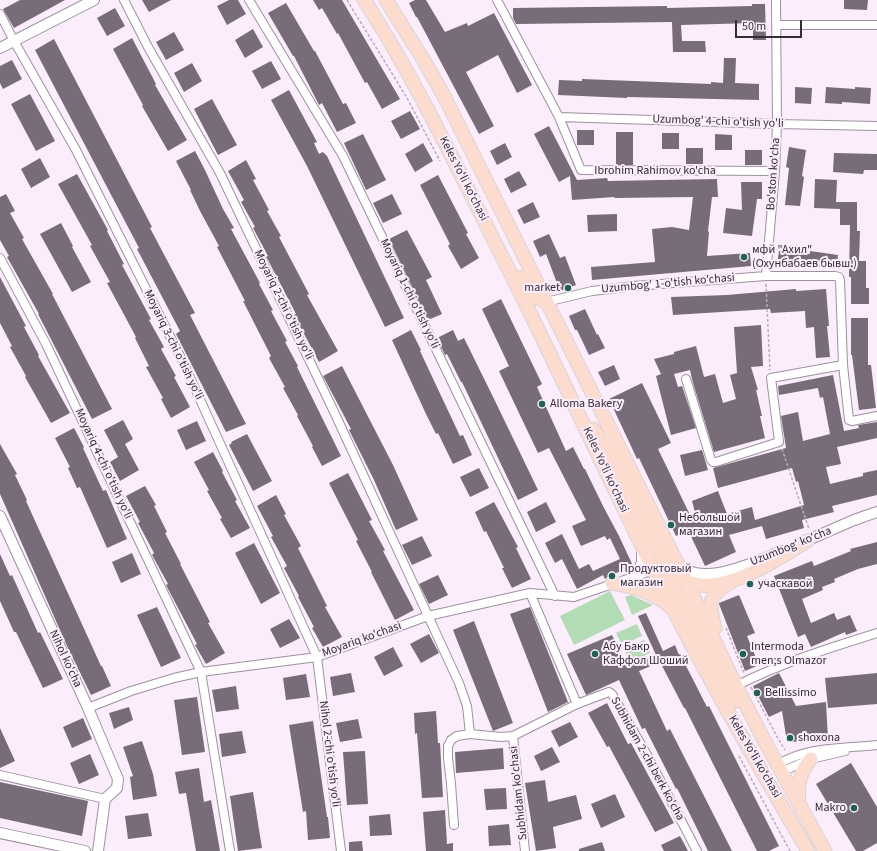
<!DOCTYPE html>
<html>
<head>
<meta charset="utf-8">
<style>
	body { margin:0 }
	#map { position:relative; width:877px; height:851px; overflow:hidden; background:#fbedfb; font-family:"Source Sans 3",sans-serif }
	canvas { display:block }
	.scale { position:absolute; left:735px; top:20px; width:67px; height:18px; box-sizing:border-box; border:2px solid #332e33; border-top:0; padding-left:5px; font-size:12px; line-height:14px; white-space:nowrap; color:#332e33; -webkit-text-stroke:3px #fbedfb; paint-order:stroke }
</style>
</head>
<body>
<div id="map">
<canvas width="877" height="851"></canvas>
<div class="scale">50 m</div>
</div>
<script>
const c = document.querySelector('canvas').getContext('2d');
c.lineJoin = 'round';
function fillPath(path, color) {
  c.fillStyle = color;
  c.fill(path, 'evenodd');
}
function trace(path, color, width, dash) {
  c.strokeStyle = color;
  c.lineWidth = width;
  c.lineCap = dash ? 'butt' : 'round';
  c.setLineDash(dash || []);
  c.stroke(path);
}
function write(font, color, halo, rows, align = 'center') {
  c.font = font + ' "Source Sans 3",sans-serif';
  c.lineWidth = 4;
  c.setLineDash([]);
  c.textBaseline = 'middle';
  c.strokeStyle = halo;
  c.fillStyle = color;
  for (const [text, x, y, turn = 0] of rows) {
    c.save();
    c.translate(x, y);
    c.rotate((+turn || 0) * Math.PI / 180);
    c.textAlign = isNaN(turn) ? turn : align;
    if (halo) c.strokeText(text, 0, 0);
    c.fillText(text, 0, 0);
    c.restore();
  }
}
fillPath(new Path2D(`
	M610 591 625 620 574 645 560 616Z
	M631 595 653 605 632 615 625 597Z
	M637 624 642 636 622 645 616 633Z
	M644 640 650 653 630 663 624 649Z`), '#b2ddb4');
fillPath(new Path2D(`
	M20 0H65L14 28 3 9Z
	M142 0H171L149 12Z
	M229 0H238L246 14 227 25 217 6Z
	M313 0H342L400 99 382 109 367 82 365 83 338 33 337 34 322 8 319 10Z
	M415 0H426L445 32 467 23 468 26 494 13 532 85 517 93 498 55 466 72 494 126 479 134 417 17H416L409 3Z
	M844 0H868L867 10 844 9Z
	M286 3 314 51H315L343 104 346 103 356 123 337 132 322 103 319 105 294 56H293L268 13Z
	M752 4H765L766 40H753V23L681 25 682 41H705L706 52H673L672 22 516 24 513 18V8L667 6V8L752 6Z
	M115 8 125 26 107 36 97 18Z
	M253 29 263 47 245 58 235 40Z
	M174 32 184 50 166 60 156 42Z
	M132 38 156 84 155 85 187 140 168 151 142 106 143 105 113 49Z
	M54 39 152 227 150 228 195 313 190 315 246 424 226 432 176 334 180 331 137 249 139 248 35 50Z
	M724 58H736L735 83 759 84V100L627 97V98L558 95 559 80 582 81V79L711 84V82L723 83Z
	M12 60 22 79 3 89 0 83V66Z
	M271 61 281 79 262 89 252 71Z
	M192 63 202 81 184 92 174 73Z
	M795 87 812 88 811 104 795 103Z
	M826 87 855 89V87L871 88 870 104 842 102V104L825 103Z
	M289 90 317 142 314 143 319 154 323 152 327 156 404 318 385 327 307 166 271 100Z
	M30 94 55 141 36 151 11 104Z
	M212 99 237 145 218 155 194 109Z
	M410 111 420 129 401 139 391 121Z
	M549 126 577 180 607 178 608 181 717 179 718 197H712L708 231 709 232 707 256 750 253 751 266 592 280 591 267 655 262 652 229 672 227 689 230 693 197 615 198 614 197 572 200 570 176 559 182 534 134Z
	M577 130H594V145H577Z
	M616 132H633V165H616Z
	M662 133H679V149H662Z
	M363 134 386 180 366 190 344 143Z
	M715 134 732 135V150H715Z
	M423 143 433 161 415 172 405 154Z
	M505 143 512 157 497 165 490 151Z
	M789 147 806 150 802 176 804 177 800 206 785 205 789 168 786 167Z
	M686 148H703V164H686Z
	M745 150H762V165H745Z
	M195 151 205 170 223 209 234 228 231 229 260 283 259 284 273 310 271 311 287 341 285 342 298 366 297 367 341 456 322 466 312 447 313 446 297 416 298 415 283 388 285 387 269 358 271 356 243 301H245L217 247 219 246 200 211 190 190H191L176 161Z
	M834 153 877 154V170H864L863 174 833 172Z
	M40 158 50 177 31 188 21 169Z
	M246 160 256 179 253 180 269 210 267 211 281 236 279 237 309 294 307 295 338 351 319 362 294 315 296 314 268 260 266 257 268 256 253 228 255 227 241 202 244 200 228 171Z
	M519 171 527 185 511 193 504 179Z
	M77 174 108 230 107 231 124 264 122 265 151 319 149 320 164 347 161 349 176 376 174 377 190 407 171 418 161 399 163 398 146 367 149 366 135 338 136 337 107 283 110 282 90 246 92 245 58 184Z
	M438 175 468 233 466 234 479 258 461 269 448 246 450 244 420 185Z
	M815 179 837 180 836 202H857V231H860L859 261H866V288H869V304H851V277H849L850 225H840V209L814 208Z
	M741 182H762V199H757L752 236 723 233 726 208 742 210Z
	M6 194 15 211 10 213 24 238 22 239 53 294H52L112 409 92 419 38 314H39L7 257 9 256 0 240V197Z
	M392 194 402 214 383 223 373 203Z
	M533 202 540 217 524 224 517 210Z
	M617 214V231L588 232 587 215Z
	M61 223 73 246 72 247 91 282 72 292 40 234Z
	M407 230 432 277 426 280 442 314 428 320 389 239Z
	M549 234 560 258 565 256 576 285 560 291 546 254 540 257 533 241Z
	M779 251 810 254V251L838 255 836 269 804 265V268L777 265Z
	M0 277 26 326 24 327 39 355 38 356 70 413 51 423 25 377 26 376 10 347 12 346 0 323Z
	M796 289V291L826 289 829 326H827L830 357 816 358 814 327 806 328 805 311 771 313 770 309 673 315 671 297 727 295Z
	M501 299 542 384 537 387 566 451 573 447 584 469H585L603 506 619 536 633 566 609 576 605 579 603 575 577 589 562 559 555 563 545 543 562 534 579 569 589 564 593 571 620 559 610 538 607 540 605 536 581 546 572 526 586 520 549 448 538 453 499 371 509 366 482 309Z
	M585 309 597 335 598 334 605 348 589 355 577 330H575L569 316Z
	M851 318H868V365H871L876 408 859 410 852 355H851Z
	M761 325 763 366 751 367 758 390H756L762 416H760L765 438 714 452 693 383 690 370 674 374 678 387 682 386 696 428 671 435 656 376 661 374 654 359 674 354V352L696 346 704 377 715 374 723 403 736 399 730 375 737 373 734 327Z
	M411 330 421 350 420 351 460 436 463 435 472 455 453 464 438 433 436 434 426 414 392 340Z
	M453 330 458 341 464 338 496 403 538 490 518 500 462 382H461L447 354 445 355 437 338Z
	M614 365 620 379 605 386 598 372Z
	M342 366 393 465 418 520 396 530 374 480 349 430 351 429 323 376Z
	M833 375 844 431 859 428 858 425 877 422V438L837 447 841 464 826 467 830 484 863 476V473L877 470V495L832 506 834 512 802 520 804 528 766 539 762 526 729 535 736 552 705 566 688 530 676 536 639 458 637 459 609 399 642 383 671 443 658 449 693 521 697 520 692 501 718 491 727 514 752 507 755 520 804 505 798 481 796 482 792 468 718 488 713 468 786 448 781 416 798 412 803 441 830 434 823 397 820 398 818 388 779 395 778 386Z
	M123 420 133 439 125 444 139 470 120 481 110 462 118 457 104 430Z
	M197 421 206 441 186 450 177 430Z
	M74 428 84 447 83 448 103 491 106 490 127 539 107 548 80 487 77 488 68 468 70 467 55 438Z
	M247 434 272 481 253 491 229 445 232 443 231 442Z
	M0 444 17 474 15 475 27 500 26 501 101 666H102L111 686 91 695 67 646 0 494Z
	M702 450 708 470 685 476 680 455Z
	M213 452 223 471 222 472 237 500 235 501 250 528 231 538 220 519 222 518 207 491 209 490 194 462Z
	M479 468 489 488 470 497 460 477Z
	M348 473 372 520 369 521 385 550 383 551 414 610 395 620 371 572H372L356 541 358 540 329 483Z
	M145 486 156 505 154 506 167 532 165 533 181 564H180L210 622 208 623 225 653 206 664 195 645 197 644 166 585 168 584 152 555 154 553 138 523 140 522 126 496Z
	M276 495 286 514 284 515 301 546 298 548 327 606 325 607 342 637 323 647 312 628 314 627 298 597 299 596 284 568 287 566 271 537 273 536 257 506Z
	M494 502 518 547 516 548 531 579 512 588 502 568H504L486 531 484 532 475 512Z
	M546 502 556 522 536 532 527 512Z
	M422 536 432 556 412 565 402 545Z
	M877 542V564L858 569 834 579 835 582 822 587 823 590 802 599 811 623 834 613 837 620 850 615 857 631 846 635 845 632 811 647 805 634 798 637 774 576 812 561 814 566 851 551 850 549Z
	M254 543 280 593 261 604 235 553Z
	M132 553 141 574 121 583 112 562Z
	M0 554 10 576 12 575 38 633 40 632 63 679 43 688 16 632H14L0 601Z
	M438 575 448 595 429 604 419 584Z
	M739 595 755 633 747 636 759 665 745 671 719 604V603Z
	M157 607 181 658 161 667 137 615Z
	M530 607 568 702 548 712 510 614Z
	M646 613 663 651 675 645 679 655 680 654 707 707 709 706 779 846 769 851H757L685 708H684L660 662 639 671 667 731 670 729 732 851H708L677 788 676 789 645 728 642 729 619 680 586 695 567 654 612 635 627 668 656 655 638 616Z
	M289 619 300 638 280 648 270 629Z
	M474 621 513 723 493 731 453 630Z
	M429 634 439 653 421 663 410 644Z
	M393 647 403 666 384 676 374 657Z
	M351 673 355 692 333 696 330 677Z
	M779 673 796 706 826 702 828 740 787 742 782 711 769 717 753 686Z
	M877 673V704L828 708 825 678Z
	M306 674 310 697 286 700 283 678Z
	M236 686 239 709 216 712 212 690Z
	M197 697 205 752 182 755 174 700Z
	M607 703 628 744 631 743 674 823 655 832 609 746 607 747 588 713Z
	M129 707 133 720 114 729 109 713Z
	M436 711 438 743H440L443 797 422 798 417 733 415 734 414 713Z
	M83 718 92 739 72 748 63 727Z
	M358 719 362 738 340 742 336 723Z
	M313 721 327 817H328L330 838 308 840 306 811 303 812 289 725Z
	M570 722 578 737 559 747 551 731Z
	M0 728 15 761 0 768Z
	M242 731 246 753 222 757 219 734Z
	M142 741 153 774 157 796 133 800 130 777 133 776 123 747Z
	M552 747 560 762 541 771 534 756Z
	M503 748 504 769 456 773 455 752Z
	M365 751 368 804 347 805 343 752Z
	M90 754 99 775 79 784 70 763Z
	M851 763 877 807V843L863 851H856L816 784Z
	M199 768 204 802 211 800 220 851H196L186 793 179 794 175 772Z
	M545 780 548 802 576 795 582 819 553 827 556 848 536 851 525 783Z
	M0 782 88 801 82 836 0 818Z
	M506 788 507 809 486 810 484 789Z
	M253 792 262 848 238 851 230 796Z
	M615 794 625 817 601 828 591 804Z
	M445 810 447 844 453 843V851H426L423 812Z
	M148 813 152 836 128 839 125 816Z
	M390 814 392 835 370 836 369 816Z
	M509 824 511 845 489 846 488 826Z
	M680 836 688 851H664L661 845Z
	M362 841 363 851H349V842Z
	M602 842 605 851H579V849Z`), '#786c79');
const minor = new Path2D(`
	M124 0 148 47 220 173 336 416 459 683 467 706 470 734
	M249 0 343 156 555 596
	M497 0 559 117 581 170 775 171
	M0 14 14 41 76 150 183 362 317 657 341 851
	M777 25H877
	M559 117 777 124 877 126
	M0 258 46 344 201 672 230 851
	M766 276 775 171 777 124 776 0
	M546 302 592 291 634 286 766 276H835L839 277 840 280 843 365 849 420 852 421 877 416
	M686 379 711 460 713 462H716L779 442 771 378 843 365
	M636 575 641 562V549
	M530 593 577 704
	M736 686C781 663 829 648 877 633
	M88 708 131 691 174 678 201 672 317 657 428 616 530 593 574 597 654 570
	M513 736 525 851
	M777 765C808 746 842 749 877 745
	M781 772 811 759 845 751
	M0 775 105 799
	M454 825 451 784 448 758V746L451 740 457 736 470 734 501 737 513 736 577 704 609 692 612 694 647 755 697 851`);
const tertiary = new Path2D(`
	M0 48 94 0
	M0 516 88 708 118 779 117 788 105 799 98 851
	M801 543 854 520 877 512
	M678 564C702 589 756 561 783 551
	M0 833 85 851`);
const primary = new Path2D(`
	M364 0C420 86 463 181 510 272 565 383 616 496 672 607 714 690 761 771 808 851
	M386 0 423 59 445 98 686 581 736 686 765 742 825 851
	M521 277C528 291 531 296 546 302
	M593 429 606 447 664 560C670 568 676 575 684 580 719 600 777 559 807 541
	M660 575 675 590 683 602 724 682 736 701
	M612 583C634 586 655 593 672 608
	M715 628C709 605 706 596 730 583
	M799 802C797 785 800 772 811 759`);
trace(minor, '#9e919f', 10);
trace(tertiary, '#9e919f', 12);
trace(primary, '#d6d5d6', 15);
trace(new Path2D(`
	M347 0 407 98 440 161
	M766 284 770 370
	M782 449 809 529
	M726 628 744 673
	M751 687 776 735 785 750
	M739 756 790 851`), '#b7acb7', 1.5, [3, 2]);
trace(minor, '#fff', 8);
trace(tertiary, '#fff', 10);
trace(primary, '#fddcd0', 13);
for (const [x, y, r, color] of [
	[744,257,4,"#1c6357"],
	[568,288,4,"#1c6357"],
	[542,404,4,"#1c6357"],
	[671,525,4,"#1c6357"],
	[612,576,4,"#1c6357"],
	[750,584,4,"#1c6357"],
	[595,654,4,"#1c6357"],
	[743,654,4,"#1c6357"],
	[757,693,4,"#1c6357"],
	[790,738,4,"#1c6357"],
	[854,808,4,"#1c6357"]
]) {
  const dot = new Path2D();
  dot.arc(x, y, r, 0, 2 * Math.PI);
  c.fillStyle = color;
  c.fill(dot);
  trace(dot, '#fbedfb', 1.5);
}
write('12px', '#332e33', '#fbedfb', [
	["Uzumbog' 4-chi o'tish yo'li",718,122,2],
	["Ibrohim Rahimov ko'cha",655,171],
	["Bo'ston ko'cha",774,174,-86],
	["Keles Yoʻli koʻchasi",463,179,63],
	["Uzumbog' 1-o'tish ko'chasi",668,284,-5],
	["Moyariq 1-chi o'tish yo'li",409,294,64],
	["Moyariq 2-chi o'tish yo'li",283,305,64],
	["Moyariq 3-chi o'tish yo'li",173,345,64],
	["Moyariq 4-chi o'tish yo'li",103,464,65],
	["Keles Yoʻli koʻchasi",605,470,65],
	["Uzumbog' ko'cha",791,547,-22],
	["Moyariq ko'chasi",362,640,-20],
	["Nihol ko'cha",65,659,65],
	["Nihol 2-chi o'tish yo'li",329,754,83],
	["Keles Yoʻli koʻchasi",754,757,60],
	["Subhidam 2-chi berk ko'cha",647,759,61],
	["Subhidam ko'chasi",519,793,-96]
]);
write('12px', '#332e33', '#fbedfb', [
	["мфй \"Ахил\"",752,250],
	["(Охунбабаев бывш.)",752,264],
	["market",560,288,"right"],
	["Alloma Bakery",550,404],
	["Небольшой",679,518],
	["магазин",679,532],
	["Продуктовый",620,569],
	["магазин",620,583],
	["учаскавой",758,584],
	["Абу Бакр",603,647],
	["Каффол Шоший",603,661],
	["Intermoda",751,647],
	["men;s Olmazor",751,661],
	["Bellissimo",765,693],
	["shoxona",798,738],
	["Makro",846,808,"right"]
], 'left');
</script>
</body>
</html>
